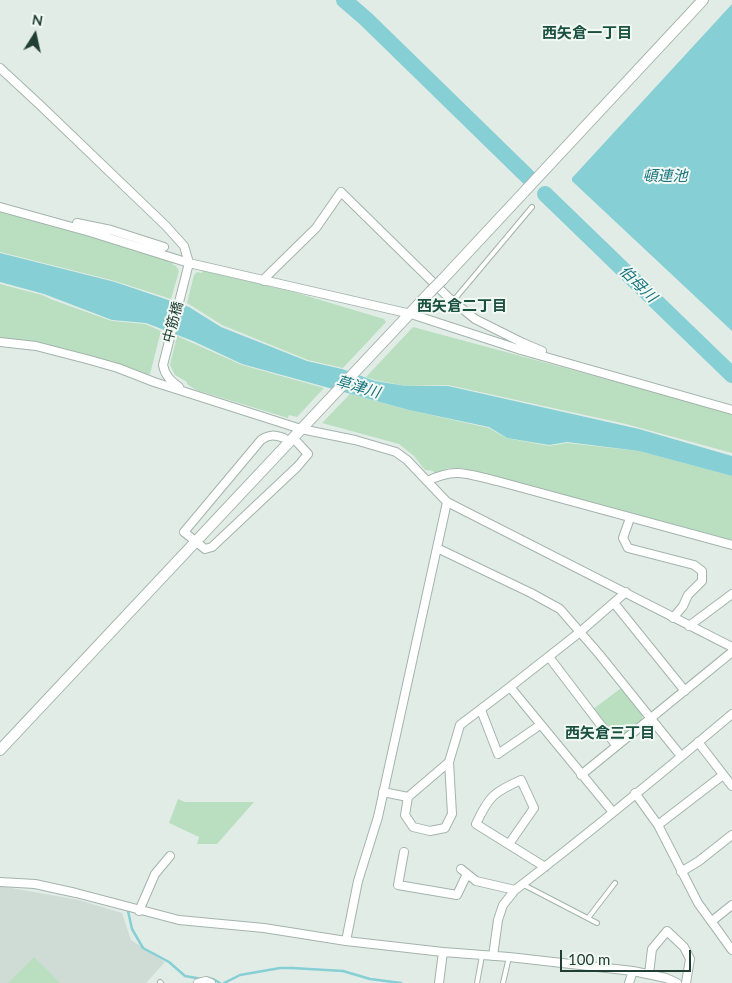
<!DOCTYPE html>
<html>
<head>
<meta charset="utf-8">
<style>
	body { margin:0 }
	#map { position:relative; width:732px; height:983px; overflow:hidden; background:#e1ece6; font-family:Lato,sans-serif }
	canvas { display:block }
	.north { position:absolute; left:10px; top:10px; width:50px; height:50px; -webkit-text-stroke:4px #f2f9f5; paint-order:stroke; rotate:10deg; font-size:14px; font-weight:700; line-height:20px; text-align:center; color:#203e34 }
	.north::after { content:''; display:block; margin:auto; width:18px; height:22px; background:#203e34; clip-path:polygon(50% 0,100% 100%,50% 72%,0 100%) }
	.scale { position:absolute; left:560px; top:950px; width:131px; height:22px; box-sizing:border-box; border:2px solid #203e34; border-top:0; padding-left:6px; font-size:15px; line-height:18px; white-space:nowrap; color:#203e34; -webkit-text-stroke:4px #f2f9f5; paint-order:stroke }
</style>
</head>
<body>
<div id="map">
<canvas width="732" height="983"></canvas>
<div class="north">N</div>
<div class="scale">100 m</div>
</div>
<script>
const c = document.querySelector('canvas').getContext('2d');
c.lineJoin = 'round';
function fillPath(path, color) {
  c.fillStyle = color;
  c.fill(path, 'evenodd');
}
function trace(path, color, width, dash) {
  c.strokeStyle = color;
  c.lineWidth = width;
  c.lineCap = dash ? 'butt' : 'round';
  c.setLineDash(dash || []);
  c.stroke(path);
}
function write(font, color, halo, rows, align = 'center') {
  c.font = font + ' Lato,"Noto Sans JP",sans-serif';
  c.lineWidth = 4;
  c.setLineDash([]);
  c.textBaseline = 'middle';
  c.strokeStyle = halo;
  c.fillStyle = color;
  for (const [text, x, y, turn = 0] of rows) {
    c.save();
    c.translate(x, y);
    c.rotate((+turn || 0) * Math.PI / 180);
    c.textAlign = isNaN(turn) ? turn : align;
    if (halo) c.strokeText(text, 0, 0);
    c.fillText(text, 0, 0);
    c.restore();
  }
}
fillPath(new Path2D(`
	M0 886 79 900 122 913 131 940 165 962 146 983H0Z`), '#cfdcd5');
fillPath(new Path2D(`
	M0 211 63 228 173 262V265L176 266 179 271 171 299 115 281 0 252Z
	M203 270 297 293 384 319 386 322 343 368 308 360 222 325 187 303 194 275 197 272 202 273Z
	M0 284 42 295 53 300 112 321 145 324 161 331 150 374 147 375C100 356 51 345 0 338Z
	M413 327 732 413V453L626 424 448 385 406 386 375 380 366 377Z
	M177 336 242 365 324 388 297 417 289 415 288 418 196 390 187 384V382L175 375 170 365Z
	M350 394 409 410 489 428 506 438 549 446 567 443 639 451 732 476V540L462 468H449L434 473 433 471 425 470 414 456 399 444 322 423Z
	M621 688 642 715V720L618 738 613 737 592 710Z
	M178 799 185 802H254L217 844H197L199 837 169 823Z
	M34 957 60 983H8Z`), '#b9dfc0');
fillPath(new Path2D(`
	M732 4V331L572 181V178Z
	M0 253 115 282 189 307 221 327 307 361 342 369 375 381 406 386H448L639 429 732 456V476L639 451 567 442 549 445 507 438 489 427 409 410 242 364 193 341 146 323 112 320 44 294 0 282Z`), '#86cfd4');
trace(new Path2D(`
	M128 911 132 929 143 948 169 962 185 976 202 979
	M208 979H213L220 983
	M224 983 240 975 280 968H292L343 971 370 979 401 983`), '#86cfd4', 2.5);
trace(new Path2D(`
	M344 0 366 19 528 177
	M545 194 732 375`), '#86cfd4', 16);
const service = new Path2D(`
	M454 300 532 207
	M522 884 597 923
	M588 918 615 883
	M160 982 161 983
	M477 983 482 956
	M503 983 509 957`);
const minor = new Path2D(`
	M0 68 40 105 166 226 184 246 189 263 163 365C165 376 171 381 179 387
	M0 207 90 232 189 263 411 314 521 350 732 410
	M77 223 111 230 164 247
	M264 281 266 277 316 228 341 192 449 298 475 319 521 342V350
	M0 342 36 346 90 360 118 368 154 382 301 429 355 440 396 452 407 460 447 502 732 647
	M521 342 542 351
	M284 438C275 435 269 434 261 440L184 532 205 549 212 547 297 467 308 454 297 442
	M427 481C457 467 466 474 497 481L732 545
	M630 518 623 538 628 548 694 565 702 571V581L688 595 683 606 673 618
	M437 548 531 593 560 609 599 654 681 756
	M614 603 685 691
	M689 626 732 594
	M549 657 616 745
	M481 710 498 754 540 725
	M698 742 732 786
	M581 775 732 652
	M383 792 408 797 449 762 460 725 510 687
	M635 793 658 825 698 903 732 950
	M408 797 405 815 413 827 430 831 445 828 452 814 449 762
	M612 811 510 687 580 632 626 592
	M658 825 723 775
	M509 844 534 808 521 780C494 792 489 796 476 824L545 867
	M404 852 398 885 457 895 467 874
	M461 869 476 881 515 890
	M681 872 699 861 732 835
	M0 882 35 884 76 893 179 920 264 928 346 941 443 952 509 957 633 971 666 978 677 983
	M139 911 155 874 170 856
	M712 921 732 905
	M346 941 358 881 378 817 447 502
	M493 956 498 920 503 905 515 890C589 833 661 774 732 714
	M649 974 652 949 667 931 684 947 690 959 686 983
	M198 983 206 981 211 983
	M439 983 443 952
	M629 983 633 971`);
const tertiary = new Path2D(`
	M442 280 703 0
	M0 750 431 291`);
trace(service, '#a3b4ad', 6);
trace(minor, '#a3b4ad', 10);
trace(tertiary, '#a3b4ad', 12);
trace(service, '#fff', 4);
trace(minor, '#fff', 8);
trace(tertiary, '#fff', 10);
const tertiaryBridge = new Path2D(`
	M431 291 442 280`);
trace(tertiaryBridge, '#a3b4ad', 12, []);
trace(tertiaryBridge, '#fff', 10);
write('14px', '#203e34', '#f2f9f5', [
	["中筋橋",173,322,-75]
]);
write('bold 15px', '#1b5140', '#f2f9f5', [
	["西矢倉一丁目",587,33],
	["西矢倉二丁目",462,306],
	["西矢倉三丁目",610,733]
]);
write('italic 15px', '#17747d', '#f2f9f5', [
	["頓連池",665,176],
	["伯母川",638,284,44],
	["草津川",358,387,16]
]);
</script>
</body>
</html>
